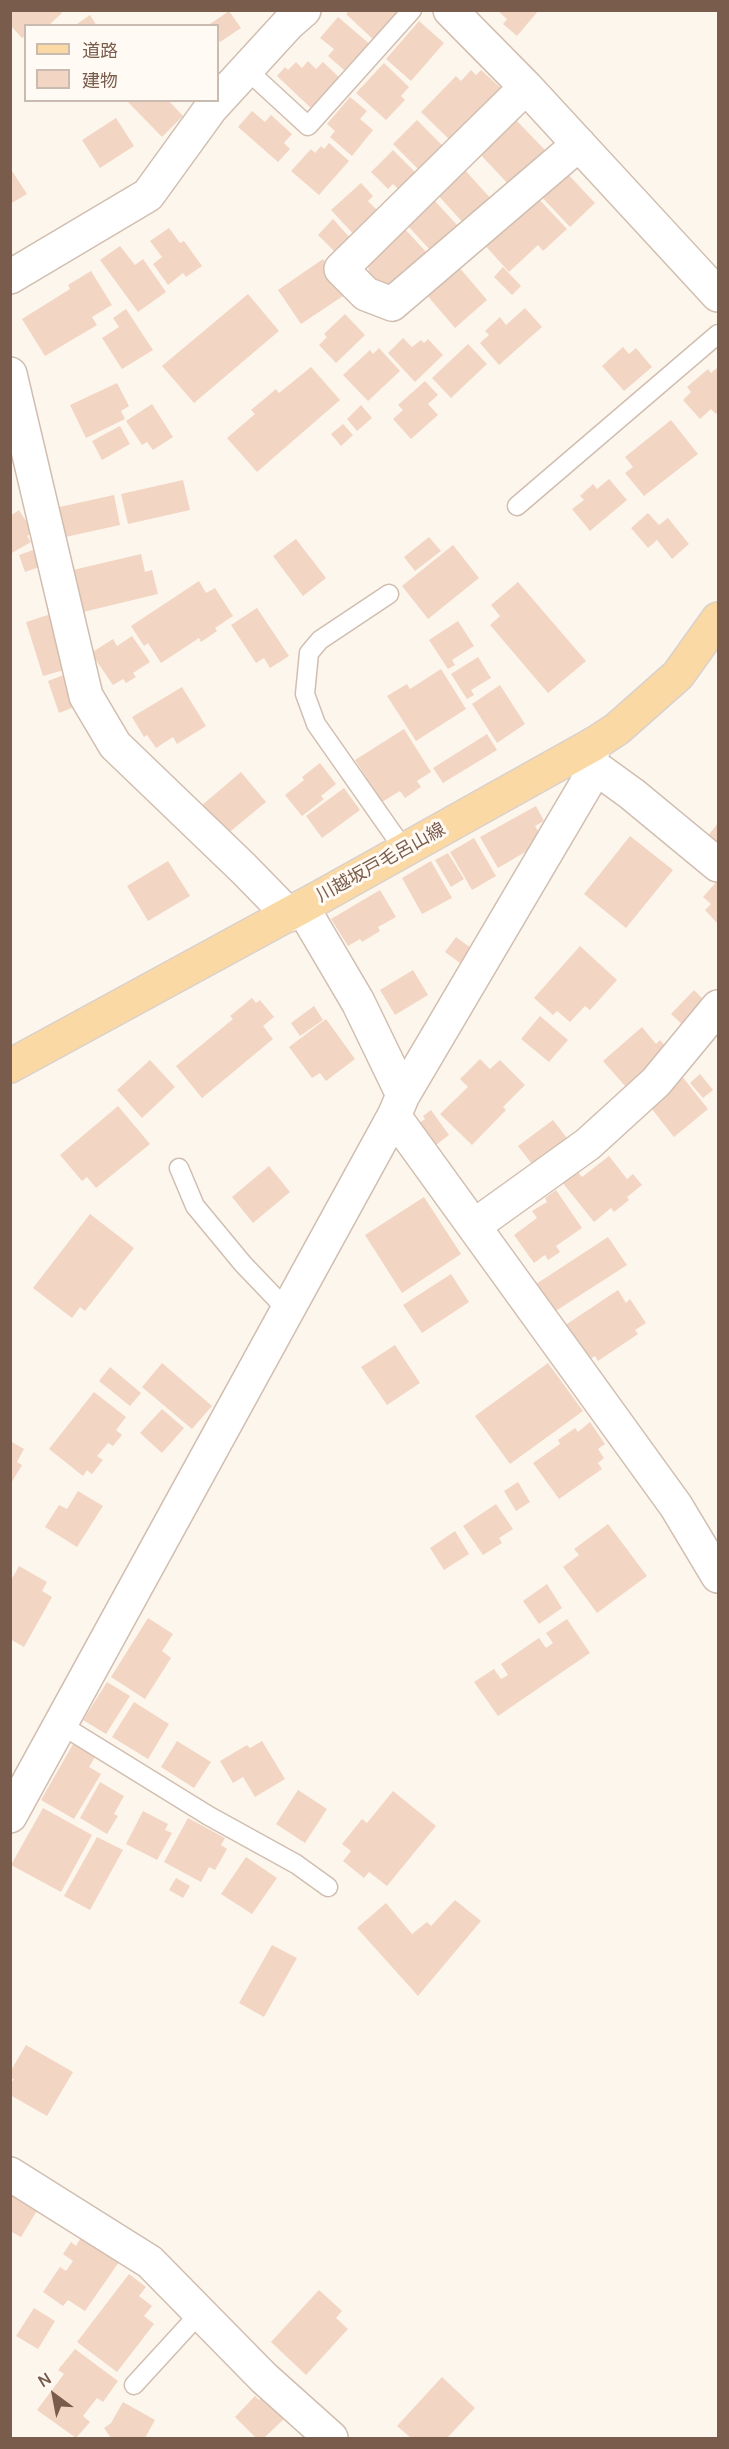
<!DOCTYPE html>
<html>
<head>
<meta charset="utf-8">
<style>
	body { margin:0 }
	#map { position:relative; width:729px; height:2449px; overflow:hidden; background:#fdf6ec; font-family:Manrope,"Noto Sans JP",sans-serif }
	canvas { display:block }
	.frame { position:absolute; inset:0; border:12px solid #7a5c4d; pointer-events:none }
	.legend { position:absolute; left:24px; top:24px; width:195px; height:78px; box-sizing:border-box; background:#fffaf3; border:2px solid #cabbb1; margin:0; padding:8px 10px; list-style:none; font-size:18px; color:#7a5c4d }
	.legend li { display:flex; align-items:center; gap:12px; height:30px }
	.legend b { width:30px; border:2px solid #cabbb1 }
	.north { position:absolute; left:24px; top:2365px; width:60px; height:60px; -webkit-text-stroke:4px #fffaf3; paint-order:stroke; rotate:328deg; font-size:16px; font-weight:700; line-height:24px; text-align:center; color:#7a5c4d }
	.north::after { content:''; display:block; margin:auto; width:21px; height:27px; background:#7a5c4d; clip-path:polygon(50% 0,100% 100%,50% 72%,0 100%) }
</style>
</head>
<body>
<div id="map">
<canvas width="729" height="2449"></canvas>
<div class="frame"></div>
<ul class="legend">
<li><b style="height:8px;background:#fbd9a5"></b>道路</li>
<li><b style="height:16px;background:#f3d5c3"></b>建物</li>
</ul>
<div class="north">N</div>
</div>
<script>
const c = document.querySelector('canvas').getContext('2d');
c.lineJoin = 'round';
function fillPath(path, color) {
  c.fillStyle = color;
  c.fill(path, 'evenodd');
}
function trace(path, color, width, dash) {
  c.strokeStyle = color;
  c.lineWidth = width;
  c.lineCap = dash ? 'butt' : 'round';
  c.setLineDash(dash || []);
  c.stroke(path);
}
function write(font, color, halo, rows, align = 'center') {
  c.font = font + ' Manrope,"Noto Sans JP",sans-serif';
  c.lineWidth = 6;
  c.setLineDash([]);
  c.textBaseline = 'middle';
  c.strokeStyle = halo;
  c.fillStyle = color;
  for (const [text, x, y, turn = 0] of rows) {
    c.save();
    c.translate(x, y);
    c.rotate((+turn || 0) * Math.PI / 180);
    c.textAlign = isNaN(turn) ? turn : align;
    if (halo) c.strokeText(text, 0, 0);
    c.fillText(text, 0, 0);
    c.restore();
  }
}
fillPath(new Path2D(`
	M15 10H59L62 13 48 26H26V36L22 38 10 25V14Z
	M350 10H394L400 16 376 42 346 14Z
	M497 10H539L517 36 503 24 507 19Z
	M229 11 241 28 220 42 218 38V26H207Z
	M90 15 97 26H74Z
	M338 17 372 46 358 61 355 58 344 70 328 56 334 49 320 38Z
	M419 21 444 43 411 81 386 59Z
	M308 61 316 69 323 62 341 79 312 109 277 76 285 67 288 70 296 62 302 68Z
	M384 63 409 87 401 96 405 100 386 120 356 93Z
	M471 70 476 75 481 70 502 89 452 142 421 112 456 76 461 81Z
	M350 97 367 111 360 119 373 130 352 156 330 137 335 131 327 124Z
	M126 100H168L183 116 162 137Z
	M252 111 265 122 271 115 292 134 284 143 290 149 278 162 238 127Z
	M116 118 134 146 100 168 82 140Z
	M515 119 545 150 509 185 479 153Z
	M417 120 447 150 423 174 393 144Z
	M329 143 349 161 319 195 291 171 311 149 315 153 321 146 324 149Z
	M393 150 418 175 401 192 393 184 388 189 371 172Z
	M10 168 27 194 10 204Z
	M463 168 493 201 466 226 436 193Z
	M564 170 595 203 570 227 538 193Z
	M361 183 373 196 368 201 384 217 359 240 331 210Z
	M534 194 567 229 543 251 538 245 509 272 482 242Z
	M435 201 458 226 431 251 408 226Z
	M333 219 353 241 338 255 318 235Z
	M169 228 180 243 184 241 202 266 186 277 183 273 168 285 153 264 162 257 150 241Z
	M405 229 427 253 409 271 406 268 383 290 369 275 368 264Z
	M120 246 135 265 143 259 166 292 138 312 100 260Z
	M323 259 346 294 301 324 278 290Z
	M458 266 487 300 455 328 425 293Z
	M503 267 521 286 512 295 494 277Z
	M91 271 112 305 92 317 97 325 45 356 22 319 70 289 68 285Z
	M248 294 279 331 194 403 162 366Z
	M525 308 542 327 499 365 480 343 489 335 485 331 500 317 506 325Z
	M126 309 153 350 122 369 102 338 119 327 113 318Z
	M345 314 365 335 336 363 319 345 327 337 324 334Z
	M403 338 412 347 421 340 424 343 428 339 443 355 415 382 388 353Z
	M468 344 487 364 451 398 432 378Z
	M623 347 629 354 636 348 652 367 624 391 602 366Z
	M379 348 400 371 368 401 343 375 370 350 373 354Z
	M311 367 340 400 257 472 227 438 255 414 251 410 276 389 279 393Z
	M718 367V412L716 414 711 409 700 419 683 400 691 392 687 387 708 369 711 373Z
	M425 381 438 395 428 404 438 415 411 439 393 419 403 410 398 405Z
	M117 383 129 406 121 411 125 419 86 438 70 405Z
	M152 404 173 437 153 450 147 442 142 445 126 421Z
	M361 405 372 418 357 431 347 419Z
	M671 420 698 454 644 496 625 473 633 467 625 457Z
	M343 424 353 435 341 446 331 434Z
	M120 426 130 444 102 460 92 441Z
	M609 479 627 500 590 531 572 509 584 500 580 496 593 484 597 489Z
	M183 480 190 510 128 524 121 494Z
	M114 495 120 525 61 538 55 508Z
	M19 510 33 532 27 536 31 542 10 554V516Z
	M648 513 659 525 668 518 689 544 672 559 657 540 648 548 631 528Z
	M429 537 441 551 415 571 404 557Z
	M296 539 326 578 303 596 273 556Z
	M453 545 479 578 428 619 402 586Z
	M36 549 42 566 25 572 19 555Z
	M141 554 145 572 152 570 158 594 83 612 73 570Z
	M199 581 206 593 215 588 233 616 215 628 217 631 201 642 199 638 161 663 148 643 144 646 131 626Z
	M518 582 586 661 548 693 490 625 500 616 491 605Z
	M257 608 289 656 270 668 264 658 256 663 231 625Z
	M51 614 67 669 43 676 26 622Z
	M458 621 474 646 452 660 455 665 448 669 429 640Z
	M132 636 150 662 133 673 136 677 126 683 123 679 113 685 91 653 113 639 117 646Z
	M478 657 491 678 471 690 474 695 467 699 451 674Z
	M441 669 466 709 416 741 387 696 407 684 410 689Z
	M66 674 77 706 59 713 48 681Z
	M500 685 525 724 497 743 472 704Z
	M182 687 206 726 177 744 173 737 156 748 147 735 144 737 132 717Z
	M404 729 431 772 417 781 421 787 405 798 400 791 382 802 355 760Z
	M487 734 497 750 443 783 433 768Z
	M320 763 336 784 321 796 324 799 302 816 285 795 304 780 302 777Z
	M241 772 266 802 226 835 201 806Z
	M344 788 360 810 322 838 306 816Z
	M536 806 544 821 535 826 544 841 498 868 480 837Z
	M718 823V853L707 837Z
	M630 836 673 870 626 928 584 894Z
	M474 838 496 876 472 890 450 852Z
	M448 853 464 879 451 887 435 860Z
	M168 861 190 896 148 921 127 886Z
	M431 861 452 898 422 914 402 878Z
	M718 880V924L705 910 711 904 703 897Z
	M380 890 396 917 378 927 380 931 362 942 360 939 348 946 331 919Z
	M456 937 471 948 460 963 445 952Z
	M580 946 617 980 590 1010 585 1006 570 1022 557 1011 553 1015 534 998Z
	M413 970 428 995 395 1015 380 990Z
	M694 990 712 1008 689 1031 671 1014Z
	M252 998 256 1003 260 1000 274 1017 263 1026 273 1039 202 1098 176 1066 233 1019 230 1016Z
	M314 1006 323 1020 300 1036 291 1023Z
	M540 1016 568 1040 549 1062 521 1039Z
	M326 1019 355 1059 326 1081 320 1073 312 1078 289 1047Z
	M642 1027 656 1044 660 1040 667 1048 664 1053 625 1086 603 1061Z
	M480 1059 490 1069 500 1060 525 1085 503 1107 506 1110 472 1145 440 1114 468 1087 460 1079Z
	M150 1060 175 1087 142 1118 117 1090Z
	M700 1074 713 1090 703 1098 690 1083Z
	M681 1075 708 1109 674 1137 647 1103Z
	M118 1106 150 1144 96 1188 87 1177 82 1181 60 1155Z
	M431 1110 449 1135 432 1148 416 1125 425 1119 423 1116Z
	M553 1120 570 1142 535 1168 518 1146Z
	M609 1156 627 1179 633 1174 642 1185 627 1197 629 1200 614 1212 611 1208 594 1222 562 1182 577 1171 582 1177Z
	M269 1166 290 1192 253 1223 232 1197Z
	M556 1190 582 1228 556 1246 560 1252 548 1260 545 1255 534 1263 514 1235 537 1218 532 1211 547 1202 545 1198Z
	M424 1197 461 1254 402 1293 365 1235Z
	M90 1214 134 1248 85 1311 80 1307 72 1318 33 1288Z
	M608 1237 627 1265 551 1314 533 1286Z
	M451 1274 469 1302 422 1333 403 1305Z
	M618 1290 626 1303 630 1299 646 1323 635 1330 638 1334 598 1361 595 1356 587 1361 564 1326Z
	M395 1345 420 1383 387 1405 361 1367Z
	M162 1363 212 1406 192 1429 142 1387Z
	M548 1363 583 1411 510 1464 475 1416Z
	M110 1367 141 1393 130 1406 99 1381Z
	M94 1392 126 1417 116 1430 122 1435 113 1446 108 1443 97 1456 103 1460 92 1474 87 1470 83 1476 49 1449Z
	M162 1409 184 1428 162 1453 140 1433Z
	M590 1422 605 1444 598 1449 604 1458 598 1463 602 1469 559 1499 533 1463 560 1444 558 1440 575 1428 578 1432Z
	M10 1441 24 1449 17 1462 22 1465 10 1485Z
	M518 1482 530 1502 516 1511 504 1491Z
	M78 1491 103 1506 77 1547 45 1527 59 1505 67 1509Z
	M496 1504 513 1529 499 1538 502 1543 483 1555 463 1526Z
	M608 1524 647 1576 597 1613 563 1567 579 1555 574 1549Z
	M455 1531 469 1554 444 1570 430 1548Z
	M19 1566 47 1582 42 1591 52 1597 24 1647 10 1639V1582Z
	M547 1584 562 1608 539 1624 523 1601Z
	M148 1618 173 1634 162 1651 171 1658 145 1699 111 1677Z
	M567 1619 590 1653 498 1716 474 1682 494 1669 501 1679 508 1675 501 1664 539 1638 546 1648 553 1643 546 1633Z
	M107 1682 130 1696 106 1734 83 1720Z
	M134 1702 169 1724 148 1759 112 1737Z
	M177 1741 211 1762 194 1788 161 1767Z
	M262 1741 285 1779 255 1797 243 1777 233 1783 220 1761 247 1745 250 1748Z
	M73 1744 95 1757 89 1767 101 1774 74 1819 41 1800Z
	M100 1782 124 1796 114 1814 118 1816 107 1834 80 1818Z
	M298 1790 327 1809 305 1843 276 1824Z
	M393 1791 436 1826 387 1886 369 1872 364 1878 343 1861 351 1851 342 1844 362 1819 367 1823Z
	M43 1808 92 1835 61 1892 11 1865Z
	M143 1811 168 1824 165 1830 172 1833 157 1860 126 1844Z
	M188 1818 225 1838 221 1845 227 1849 215 1870 209 1867 201 1882 164 1862Z
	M97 1837 123 1850 90 1910 64 1896Z
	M246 1857 277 1878 252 1914 221 1894Z
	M176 1878 190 1886 183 1898 169 1890Z
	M455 1900 481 1921 418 1996 357 1928 386 1903 412 1934 427 1922 431 1926Z
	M272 1945 297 1958 264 2017 239 2003Z
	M26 2045 73 2072 47 2116 10 2095V2085L14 2079 10 2078V2072Z
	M10 2191 41 2204 21 2237 10 2231Z
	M82 2236 119 2262 85 2311 68 2300 63 2306 43 2292 60 2267 66 2271 73 2261 63 2254 71 2242 76 2246Z
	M129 2274 146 2287 139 2296 152 2306 144 2316 154 2324 117 2372 77 2342Z
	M319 2290 342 2311 336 2318 348 2329 306 2375 271 2342Z
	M34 2308 55 2321 38 2349 16 2336Z
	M75 2349 118 2381 103 2402 97 2398 83 2416 90 2422 76 2438 37 2410 64 2374 58 2370Z
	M442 2377 475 2408 447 2438H411L397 2426Z
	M264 2395 286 2417 264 2438H256L235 2417 255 2396 259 2400Z
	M123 2402 155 2420 145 2438H111L104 2428 111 2423Z`), '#f3d5c3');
const service = new Path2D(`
	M246 69 308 126 412 10
	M517 506 718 334
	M389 594 320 640 309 653 305 694 316 724 405 851
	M179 1168 195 1206 243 1264 287 1310
	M60 1724 209 1816 296 1864 328 1887
	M134 2385 199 2314`);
const minor = new Path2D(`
	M450 10 526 87 718 295
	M526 87 341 269 366 294 392 304 579 144
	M10 277 148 195 211 108 288 24 304 10
	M10 374 86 696 115 745 243 868 289 915
	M592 765 632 794 718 865
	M302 907 358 1002 403 1095
	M394 1116 676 1506 718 1576
	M474 1226 588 1144 656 1082 718 1007
	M10 1816 394 1116 403 1095 587 783 594 744
	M10 2174 150 2262 264 2378 331 2438`);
const primary = new Path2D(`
	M10 1066 322 896 594 744 617 729 678 675 718 619`);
trace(service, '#d1beb0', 21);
trace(minor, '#d1beb0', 36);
trace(primary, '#dad1cd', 36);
trace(service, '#fff', 18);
trace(minor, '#fff', 33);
trace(primary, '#fbd9a5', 33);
write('18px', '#7a5c4d', '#fffaf3', [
	["川越坂戸毛呂山線",381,863,-29]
]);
</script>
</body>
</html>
